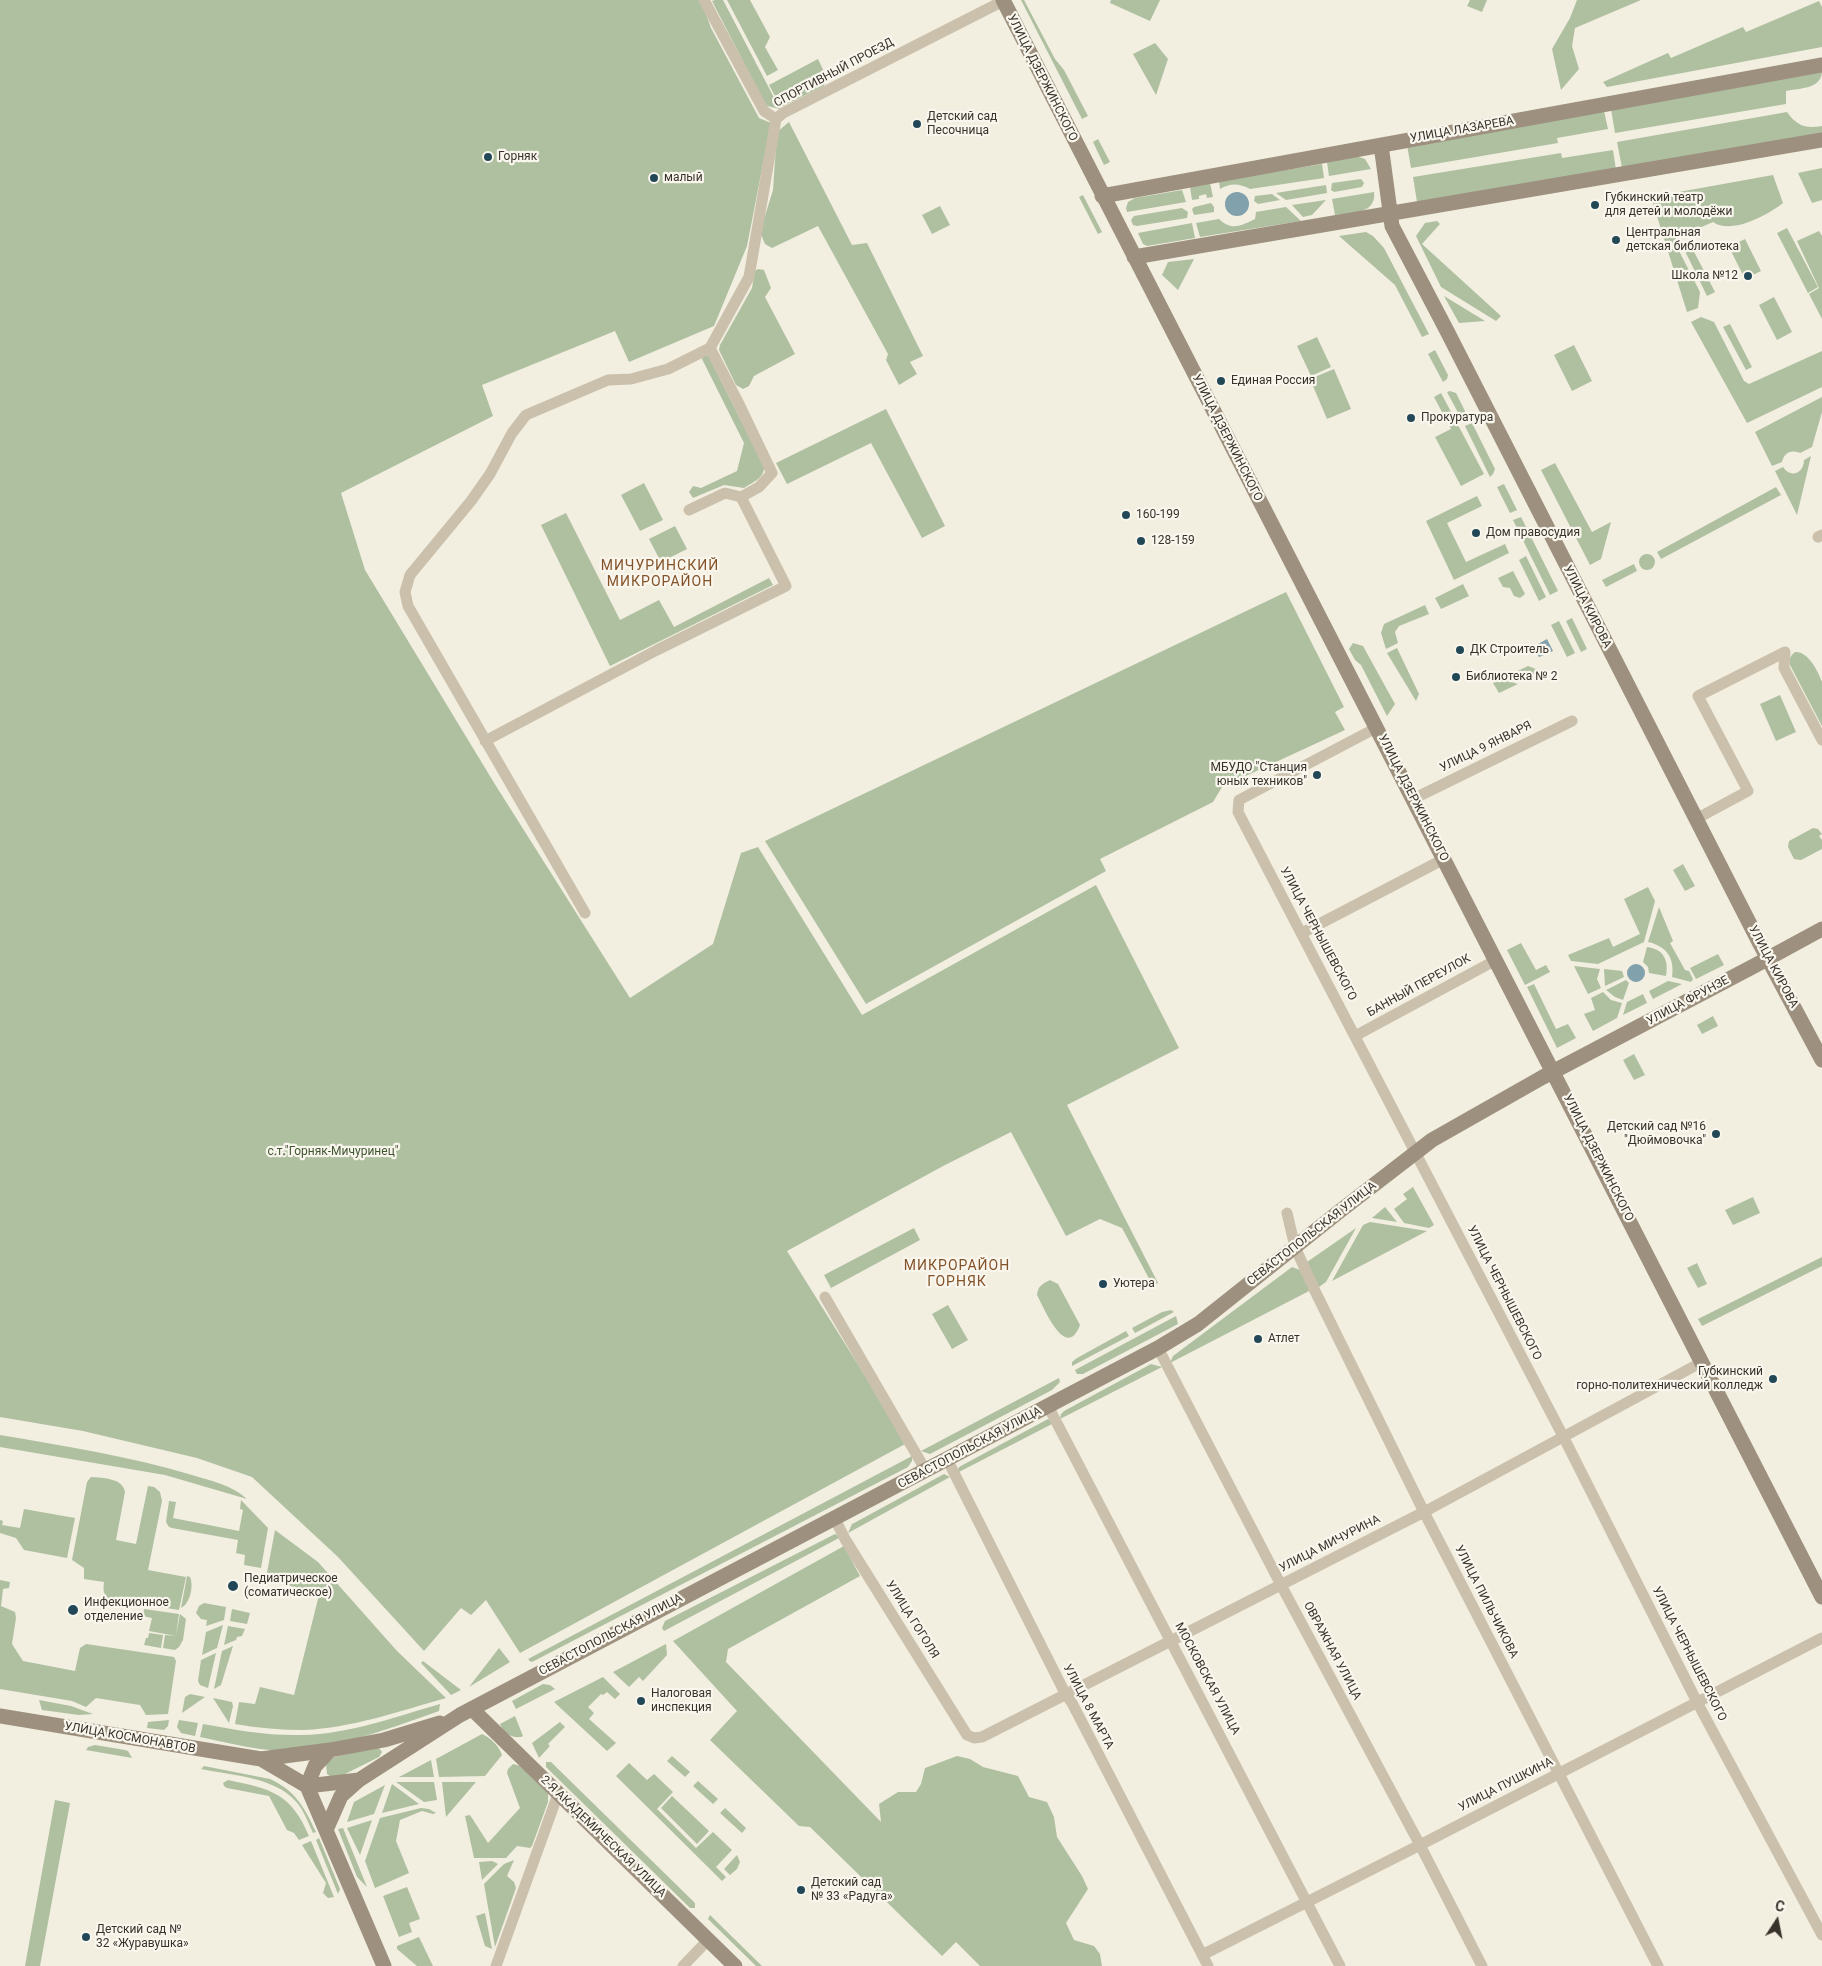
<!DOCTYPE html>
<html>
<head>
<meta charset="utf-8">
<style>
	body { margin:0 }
	#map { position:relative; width:1822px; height:1966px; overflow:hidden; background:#f2eee0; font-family:Roboto,sans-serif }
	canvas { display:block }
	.north { position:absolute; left:1752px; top:1896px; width:50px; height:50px; -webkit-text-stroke:4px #f9f6ed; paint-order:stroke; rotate:11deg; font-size:14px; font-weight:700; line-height:20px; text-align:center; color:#38322b }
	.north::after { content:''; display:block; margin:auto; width:18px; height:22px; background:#38322b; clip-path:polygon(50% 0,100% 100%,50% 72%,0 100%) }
</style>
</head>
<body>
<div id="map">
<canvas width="1822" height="1966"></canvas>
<div class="north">С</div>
</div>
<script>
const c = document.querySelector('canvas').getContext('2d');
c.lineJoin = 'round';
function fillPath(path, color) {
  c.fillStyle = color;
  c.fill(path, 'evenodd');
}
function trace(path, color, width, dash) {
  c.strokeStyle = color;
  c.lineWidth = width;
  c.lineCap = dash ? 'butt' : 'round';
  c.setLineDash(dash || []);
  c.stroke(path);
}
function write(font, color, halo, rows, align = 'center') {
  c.font = font + ' Roboto,sans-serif';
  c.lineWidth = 4.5;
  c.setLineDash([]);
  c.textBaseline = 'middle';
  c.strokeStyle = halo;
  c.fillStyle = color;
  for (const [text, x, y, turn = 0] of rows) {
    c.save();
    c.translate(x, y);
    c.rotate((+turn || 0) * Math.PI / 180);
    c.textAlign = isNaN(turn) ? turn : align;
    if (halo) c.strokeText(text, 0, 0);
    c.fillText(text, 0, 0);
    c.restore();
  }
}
fillPath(new Path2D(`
	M0 0H701L711 28 759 118 771 123 747 246 714 326 629 362 615 331 482 385 493 416 341 493 365 570 496 786 630 998 713 944 741 853 758 847 862 1015 1096 885 1179 1048 1067 1105 1158 1283 1153 1286 1122 1228 1100 1219 1066 1236 1011 1132 945 1165 787 1251 907 1443 520 1653 486 1600 471 1615 461 1608 424 1651 338 1557 252 1477 197 1458 83 1431 0 1417Z
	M715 0H723L780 109 767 106 764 102 712 1Z
	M727 0H750L770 37 765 47 778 70 767 76Z
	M1021 0H1024L1055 59 1064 70 1088 116 1082 119Z
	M1111 0H1160L1150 21 1110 3Z
	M1470 0H1487L1482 12 1467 6Z
	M1577 0H1641L1575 28 1572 46 1579 69 1561 90 1552 49 1570 18Z
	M1819 1 1822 7V47L1607 87 1603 82 1668 53 1671 58 1743 27 1746 32Z
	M1155 43 1168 59 1156 95 1133 54Z
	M818 59 826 76 824 86 781 107 769 85Z
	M1822 71C1822 89 1800 88 1786 91V104L1615 133 1611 109Z
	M1604 111 1608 129 1557 138 1558 143 1411 168 1407 145Z
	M1787 112C1797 126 1806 129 1822 126V135L1622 168 1617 142Z
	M789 122 852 245 867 243 923 356 910 362 917 374 899 385 886 360 888 354 818 226 772 248 765 244 760 232 773 190 777 132Z
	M1098 139 1110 162 1104 165 1093 142Z
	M1613 150 1616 170 1417 202 1413 177 1561 153 1562 158Z
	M1356 156 1365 159 1371 169 1329 176 1327 162Z
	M1322 164 1324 178 1250 189C1239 183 1230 183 1220 189L1219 181Z
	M1822 168V200L1812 203 1798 173Z
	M1773 175 1783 203C1768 215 1731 235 1713 222L1676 238 1675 243 1700 292 1698 308 1687 312 1651 197Z
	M1361 179 1364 183 1362 187 1334 192 1331 190 1332 183Z
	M1210 183 1213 197 1207 198 1206 194 1199 196V199L1192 200 1190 187Z
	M1326 185 1327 193 1286 200 1276 193Z
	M1182 190 1186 202 1127 212 1126 208 1128 202 1135 198Z
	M1374 192C1377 214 1351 213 1335 215L1332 199Z
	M1272 194 1280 200 1258 204 1254 201 1255 196Z
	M1083 195 1102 232 1098 234 1079 197Z
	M1326 200 1312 215 1303 217 1292 205Z
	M1211 203 1214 207V212L1194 215 1192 209 1194 207Z
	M940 206 950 225 932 234 922 215Z
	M1286 207 1301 221 1200 237 1196 223 1219 219C1231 231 1241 226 1255 219L1256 212Z
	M1182 208 1188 212 1187 218 1137 226 1133 225 1131 220 1134 216Z
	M1437 221 1440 224 1422 244 1501 316 1496 321 1441 287 1416 236 1425 223Z
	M1192 223 1195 238 1147 246 1143 244 1138 233Z
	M1787 228 1818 287 1808 293 1777 233Z
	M1819 231 1822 236V319L1809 294 1819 288 1797 241Z
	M1366 232 1373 236 1384 248 1429 334 1422 337 1395 285 1339 236Z
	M1745 239 1761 271 1745 279 1729 247Z
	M1691 246 1715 292 1707 296 1684 249Z
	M1194 259 1178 290 1162 275 1168 262Z
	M758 269 764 270 771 288 765 297 795 354 754 376 749 386 743 389 736 385 719 350 720 345 752 288 755 271Z
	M1444 296 1485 321 1459 323Z
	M1774 297 1792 332 1777 340 1759 305Z
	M1701 317 1714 322 1744 381 1749 384 1822 351V387L1747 423 1691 322Z
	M1730 324 1752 367 1746 370 1723 327Z
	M1317 337 1331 367 1311 376 1297 346Z
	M1574 345 1592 381 1572 391 1554 355Z
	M1435 350 1448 375 1447 379 1443 382 1428 354Z
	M708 355 764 466C765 478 753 482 744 488L724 485 693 498 689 492 693 486 701 488 737 471 744 443 702 359 703 356Z
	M1334 369 1351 409 1327 419 1310 379Z
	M1450 391 1456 393 1468 417 1462 420 1447 392Z
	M1441 393 1484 474 1461 486 1435 437 1451 429 1434 397Z
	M1822 397V412L1812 447 1800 453C1791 449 1784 453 1782 462L1772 466 1755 432Z
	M886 409 945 526 922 538 871 443 787 484 776 463Z
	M1472 423 1495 469 1493 474 1490 477 1465 426Z
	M1811 456 1797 515 1775 471 1783 467C1791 479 1804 473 1804 460Z
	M1555 463 1592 532 1611 522 1601 559 1590 565 1541 470Z
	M644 483 663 520 640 531 621 495Z
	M1504 484 1517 510 1510 513 1497 487Z
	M1776 487 1781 495 1661 559 1657 552Z
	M1477 496 1482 506 1447 523 1466 562 1505 544 1509 553 1454 580 1426 521Z
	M566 513 620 620 659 600 674 627 769 578 773 585 610 666 541 525Z
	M1521 517 1558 591 1550 595 1513 520Z
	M675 526 687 549 661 562 649 539Z
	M1639 562a8 8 0 1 1 16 0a8 8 0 1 1-16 0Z
	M1526 556 1546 597 1539 601 1519 560Z
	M1634 564 1637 571 1606 587 1602 580Z
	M1513 571 1525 594 1520 598 1514 596 1510 588 1503 587 1498 578Z
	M1463 584 1469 596 1441 609 1435 598Z
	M1286 592 1344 707 1335 712 1345 730 1222 787 1213 802 1100 859 1106 871 866 1004 765 841Z
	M1425 605 1429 614 1399 626 1395 632 1398 643 1386 649 1381 633 1384 624Z
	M1572 618 1587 649 1581 652 1566 621Z
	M1559 621 1575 653 1567 657 1551 625Z
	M1353 643 1363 646 1395 704 1387 716 1361 665 1355 660 1349 649Z
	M1397 648 1419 694 1416 701 1387 653Z
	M1795 652C1808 651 1818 671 1822 682 1822 693 1822 714 1822 726L1790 665C1789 659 1790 656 1795 652Z
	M1528 666 1541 671 1521 679 1509 675Z
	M1501 679 1518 684 1499 693 1493 683Z
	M1780 695 1796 732 1776 741 1760 704Z
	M1813 828 1818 829 1822 834 1819 836 1822 840V849L1801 860 1794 859 1788 847 1789 841Z
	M1683 864 1695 886 1685 891 1673 870Z
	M1648 887 1655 901 1644 942 1598 964 1571 961 1568 955 1609 938 1613 947 1640 934 1624 899Z
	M1659 907 1673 941 1670 943 1685 970 1689 971 1693 979 1691 982 1672 977C1675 959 1667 946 1648 942Z
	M1521 943 1536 970 1546 965 1550 972 1525 985 1507 950Z
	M1647 947C1664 949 1669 961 1666 976L1649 973 1648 967 1643 962Z
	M1718 954 1724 965 1696 979 1690 968Z
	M1574 966 1600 969 1597 979 1601 988 1588 994Z
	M1604 969 1622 971 1624 977 1605 986Z
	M1626 980 1629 983 1623 1000 1615 997 1606 990Z
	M1668 981 1682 984 1653 999 1649 991Z
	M1534 984 1556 1029 1568 1024 1576 1038 1557 1048 1527 987Z
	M1603 992 1611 1000 1622 1003 1617 1018 1593 1031 1584 1014 1595 1010 1591 998Z
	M1643 994 1647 1003 1623 1015 1627 1002Z
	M1713 1016 1718 1026 1702 1034 1697 1025Z
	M1634 1054 1645 1075 1634 1080 1623 1060Z
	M1413 1187 1434 1225 1429 1228 1404 1223 1394 1209 1407 1199 1403 1194Z
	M1753 1197 1760 1213 1733 1225 1725 1210Z
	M1385 1207 1397 1222 1372 1218Z
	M1370 1222 1427 1231 1332 1281 1363 1225Z
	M914 1228 920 1240 831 1288 824 1275Z
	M1356 1228 1326 1282 1319 1287 1307 1262Z
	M1822 1257V1266L1702 1326 1698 1319Z
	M1697 1263 1707 1284 1698 1288 1687 1268Z
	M1292 1267 1300 1270 1311 1290 1170 1363 1173 1356Z
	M1050 1280 1058 1284 1080 1325C1066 1362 1044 1308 1037 1295 1038 1286 1042 1284 1050 1280Z
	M948 1305 968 1340 952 1349 932 1314Z
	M1171 1310 1174 1312 1135 1333 1132 1328 1162 1312Z
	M1176 1316 1178 1324 1083 1374H1077L1075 1370Z
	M1126 1331 1129 1336 1072 1366V1362L1077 1358Z
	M1151 1364 1162 1367 1060 1419 1061 1414 1064 1411Z
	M1059 1378 1060 1382 1052 1390 930 1454 921 1451Z
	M1048 1419 1054 1423 957 1473 959 1467Z
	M0 1435C64 1446 129 1456 192 1475 211 1481 232 1485 247 1499L165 1475 0 1447Z
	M912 1456V1461L908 1467 534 1661 531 1662 528 1659Z
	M944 1474 950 1477 848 1533 852 1524 856 1522Z
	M91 1477C103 1478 123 1478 125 1492L116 1540 136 1544 148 1486 154 1487 160 1492 162 1501 148 1570 186 1577 179 1610 110 1599C103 1595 103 1590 104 1582L84 1579V1568L72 1560 87 1482Z
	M241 1500 268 1528 261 1568 244 1565 245 1555 236 1553 238 1540 172 1528 169 1527 166 1522 169 1501 176 1502 173 1518 239 1531 243 1510 240 1509Z
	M24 1509 75 1518 67 1558 24 1550 16 1538 0 1533V1520L3 1521 2 1525 20 1528Z
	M275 1530 318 1562 397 1651 446 1698C400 1711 352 1728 304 1730 281 1730 258 1728 235 1724L239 1702 255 1704 260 1687 294 1695 319 1595 266 1578Z
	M835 1534 841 1537 664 1631 662 1628 665 1621Z
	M844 1546 860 1576 728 1649 726 1662 881 1822 879 1804 898 1792H916L921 1784 925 1768 957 1756 970 1759 983 1767 1018 1776 1029 1797 1047 1802 1054 1817 1057 1837 1082 1876 1088 1889 1066 1923 1074 1940 1094 1946 1100 1954 1102 1966H980L956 1942 942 1956 810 1827 799 1826 710 1740 737 1711 673 1641Z
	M187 1576 190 1577C194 1586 190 1604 181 1608Z
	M0 1580 10 1582 9 1588 3 1589 1 1606 15 1612 16 1618 12 1644 23 1661 75 1671 80 1648 86 1644 174 1657 176 1661 168 1714 146 1715 140 1705 96 1698 86 1707 72 1701 0 1689Z
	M204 1603 226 1607 224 1620 206 1626 207 1620 201 1619 196 1613 199 1606Z
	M144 1609 179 1614 176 1636 149 1631 152 1618 143 1616Z
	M232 1609 250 1613 247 1624 230 1621Z
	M180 1614 186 1619 183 1640 179 1647 175 1650 163 1648 165 1635 176 1636Z
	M223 1625 217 1648 202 1655 206 1632Z
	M228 1626 245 1629 242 1636 237 1637 236 1640 224 1645Z
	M149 1633 163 1635 161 1648 144 1645 146 1638H148Z
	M666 1644 667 1655 643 1681 639 1677 629 1687 613 1672Z
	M233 1646 221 1685 214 1689 222 1651Z
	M499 1648 510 1662 469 1687Z
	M216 1653 208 1688 200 1685 198 1681 201 1660Z
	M423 1661 461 1690 451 1695 421 1663Z
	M603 1677 620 1694 615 1699 607 1692 603 1695 601 1694 588 1707 594 1713 589 1719 616 1743 607 1751 554 1702Z
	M543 1684 550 1685 555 1689 516 1709 512 1701Z
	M190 1694 205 1697 182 1713 185 1697Z
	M213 1698 232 1702 233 1706 229 1723Z
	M39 1700 71 1706 93 1714 79 1715 42 1710Z
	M440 1704 439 1711C386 1730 317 1756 260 1749 240 1746 220 1741 200 1737L203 1724C236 1730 268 1736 302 1735 349 1734 395 1717 440 1704Z
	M515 1716 523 1736 521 1737C511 1738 504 1734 500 1724Z
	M169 1720 168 1726 164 1730 147 1728 148 1722Z
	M179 1720 198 1723 195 1736 181 1733 177 1727Z
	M560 1722 565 1727 548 1744 550 1746 539 1758 532 1743Z
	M482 1734C491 1738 499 1746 502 1755L485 1776 439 1777 436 1759Z
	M95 1745 125 1750 128 1751 132 1758 86 1750 88 1747Z
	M372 1748H379L382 1752 379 1757 339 1777H331L327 1774 326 1764 334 1757Z
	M672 1756 690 1772 685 1777 667 1761Z
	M431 1760 434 1777H399Z
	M546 1762H551L695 1903V1908H690L546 1767Z
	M629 1763 647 1780 654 1774 673 1792 657 1809 696 1848 713 1832 732 1850 716 1867 726 1877 722 1881 616 1776Z
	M513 1764 521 1766 548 1792V1802L532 1846 530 1848 517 1846 506 1858H474L465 1816 470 1815 488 1843 520 1808 507 1773 508 1769Z
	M204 1766 270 1779C296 1791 304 1807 316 1832L313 1833C309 1825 306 1816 301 1808 281 1777 235 1776 201 1769Z
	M228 1780C271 1789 291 1793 309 1836L299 1840 294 1833 287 1830 269 1796 227 1788 224 1786 223 1783Z
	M698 1781 718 1799 713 1804 693 1786Z
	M396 1782H434L437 1800 424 1802Z
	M442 1782H476L446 1817Z
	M392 1784 419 1804 382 1813Z
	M385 1785 374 1814 347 1822 354 1802Z
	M672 1796 709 1831 697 1844 661 1808Z
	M55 1800 70 1803 40 1966H25Z
	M421 1808 429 1809 436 1813 433 1814 422 1811 400 1820 396 1841 409 1873 375 1888 365 1861 380 1818Z
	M725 1808 746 1828 742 1833 720 1813Z
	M372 1820 360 1855 347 1828Z
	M343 1828 367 1887 357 1877 338 1829Z
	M319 1838 340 1889 338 1894 316 1840Z
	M311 1841 334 1897 328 1898 323 1893 326 1883 302 1845Z
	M737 1855 740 1862 737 1869 730 1875 724 1869Z
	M514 1860 507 1876 514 1882 516 1888 495 1947 484 1884 504 1864Z
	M492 1861 498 1864 482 1880 479 1862Z
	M407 1887 420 1919 409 1923 412 1932 399 1937 383 1896Z
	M485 1913 492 1949 485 1946 476 1916Z
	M710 1915 762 1966H756L708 1919Z
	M419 1937 433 1966H417L397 1949V1946Z`), '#afc0a1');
fillPath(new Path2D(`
	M1225 204a12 12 0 1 1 24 0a12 12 0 1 1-24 0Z
	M1547 639 1553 651 1539 657 1536 651 1538 644Z
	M1627 973a9 9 0 1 1 18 0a9 9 0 1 1-18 0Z`), '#81a1ad');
trace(new Path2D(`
	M704 0 764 111 776 119 783 113 1003 1
	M689 510 725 493 741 497
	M1818 537 1822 535
	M1376 728 1239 800 1238 812 1564 1438 1697 1702 1822 1935
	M485 741 657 650 786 586 741 497 759 487 772 473 738 402 710 348
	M1413 799 1572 721
	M1696 819 1748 791 1698 696 1785 652 1784 668 1822 740
	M585 913 408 606 405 592 410 575 471 501 490 474 512 433 526 415 608 380 631 379 668 369 710 348 749 277 776 119
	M1302 933 1444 859
	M1355 1036 1496 960
	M1287 1213 1295 1247 1315 1291 1424 1512 1658 1966
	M825 1297 926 1471
	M1158 1348 1281 1585 1420 1845 1482 1966
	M1048 1406 1340 1966
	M947 1459 1066 1695 1072 1703 1208 1966
	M835 1519 845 1539 967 1735 974 1738 982 1737 1424 1512 1702 1362
	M1202 1955 1420 1845 1822 1638
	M496 1966 558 1794
	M683 1966 708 1940`), '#cac0ac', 11);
trace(new Path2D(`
	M1003 0 1822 1597
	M1381 145 1392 226 1447 331 1759 942 1822 1060
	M1102 196 1822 65
	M1134 257 1822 140
	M472 1709 735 1966
	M0 1716 261 1759 330 1750 384 1740 440 1723
	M261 1759 307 1786 384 1966
	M307 1786 359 1780
	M307 1786 315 1766 330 1750
	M326 1830 341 1796 359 1780 460 1715 1158 1348 1198 1324 1340 1211 1432 1140 1543 1077 1754 966 1822 929`), '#9d907e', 15);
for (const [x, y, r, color] of [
	[917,124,5,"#224858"],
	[488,157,5,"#224858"],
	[654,178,5,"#224858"],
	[1595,205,5,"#224858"],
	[1616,240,5,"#224858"],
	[1748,276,5,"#224858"],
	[1221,381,5,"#224858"],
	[1411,418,5,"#224858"],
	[1126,515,5,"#224858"],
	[1476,533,5,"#224858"],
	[1141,541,5,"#224858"],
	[1460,650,5,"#224858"],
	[1456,677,5,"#224858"],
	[1317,775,5,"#224858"],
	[1716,1134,5,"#224858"],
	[1103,1284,5,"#224858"],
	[1258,1339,5,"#224858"],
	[1773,1379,5,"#224858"],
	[233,1586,6,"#224858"],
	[73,1610,6,"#224858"],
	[641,1701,5,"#224858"],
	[801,1890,5,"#224858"],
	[86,1937,5,"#224858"]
]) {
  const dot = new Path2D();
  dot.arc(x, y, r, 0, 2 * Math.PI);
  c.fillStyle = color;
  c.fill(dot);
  trace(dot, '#f9f6ed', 2);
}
write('12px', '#38322b', '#f9f6ed', [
	["СПОРТИВНЫЙ ПРОЕЗД",834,73,-28],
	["УЛИЦА ДЗЕРЖИНСКОГО",1042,78,63],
	["УЛИЦА ЛАЗАРЕВА",1462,130,-10],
	["УЛИЦА ДЗЕРЖИНСКОГО",1227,438,63],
	["УЛИЦА КИРОВА",1587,607,63],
	["УЛИЦА 9 ЯНВАРЯ",1486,747,-26],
	["УЛИЦА ДЗЕРЖИНСКОГО",1413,798,63],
	["УЛИЦА ЧЕРНЫШЕВСКОГО",1318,934,62],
	["УЛИЦА КИРОВА",1773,967,62],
	["БАННЫЙ ПЕРЕУЛОК",1419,986,-29],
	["УЛИЦА ФРУНЗЕ",1688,1001,-28],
	["УЛИЦА ДЗЕРЖИНСКОГО",1598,1158,63],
	["СЕВАСТОПОЛЬСКАЯ УЛИЦА",1312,1234,-38],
	["УЛИЦА ЧЕРНЫШЕВСКОГО",1504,1293,63],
	["СЕВАСТОПОЛЬСКАЯ УЛИЦА",970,1448,-28],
	["УЛИЦА МИЧУРИНА",1330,1544,-27],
	["УЛИЦА ПИЛЬЧИКОВА",1486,1602,63],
	["УЛИЦА ГОГОЛЯ",912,1620,58],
	["СЕВАСТОПОЛЬСКАЯ УЛИЦА",611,1635,-28],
	["ОВРАЖНАЯ УЛИЦА",1332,1651,62],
	["УЛИЦА ЧЕРНЫШЕВСКОГО",1689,1654,63],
	["МОСКОВСКАЯ УЛИЦА",1207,1679,62],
	["УЛИЦА 8 МАРТА",1088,1707,62],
	["УЛИЦА КОСМОНАВТОВ",130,1738,10],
	["УЛИЦА ПУШКИНА",1506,1785,-27],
	["2-Я АКАДЕМИЧЕСКАЯ УЛИЦА",603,1837,44]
]);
write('12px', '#38322b', '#f9f6ed', [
	["Детский сад",927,117],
	["Песочница",927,131],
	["Горняк",498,157],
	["малый",664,178],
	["Губкинский театр",1605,198],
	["для детей и молодёжи",1605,212],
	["Центральная",1626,233],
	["детская библиотека",1626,247],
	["Школа №12",1738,276,"right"],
	["Единая Россия",1231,381],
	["Прокуратура",1421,418],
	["160-199",1136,515],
	["Дом правосудия",1486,533],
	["128-159",1151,541],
	["ДК Строитель",1470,650],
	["Библиотека № 2",1466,677],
	["МБУДО \"Станция",1307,768,"right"],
	["юных техников\"",1307,782,"right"],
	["Детский сад №16",1706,1127,"right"],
	["\"Дюймовочка\"",1706,1141,"right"],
	["Уютера",1113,1284],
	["Атлет",1268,1339],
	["Губкинский",1763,1372,"right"],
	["горно-политехнический колледж",1763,1386,"right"],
	["Педиатрическое",244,1579],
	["(соматическое)",244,1593],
	["Инфекционное",84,1603],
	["отделение",84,1617],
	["Налоговая",651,1694],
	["инспекция",651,1708],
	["Детский сад",811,1883],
	["№ 33 «Радуга»",811,1897],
	["Детский сад №",96,1930],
	["32 «Журавушка»",96,1944]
], 'left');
write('12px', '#3f5530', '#f9f6ed', [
	["с.т.\"Горняк-Мичуринец\"",333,1152]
]);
c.letterSpacing = '1px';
write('14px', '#835229', '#f9f6ed', [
	["МИЧУРИНСКИЙ",660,566],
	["МИКРОРАЙОН",660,582],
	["МИКРОРАЙОН",957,1266],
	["ГОРНЯК",957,1282]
]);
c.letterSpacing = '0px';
</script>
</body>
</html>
